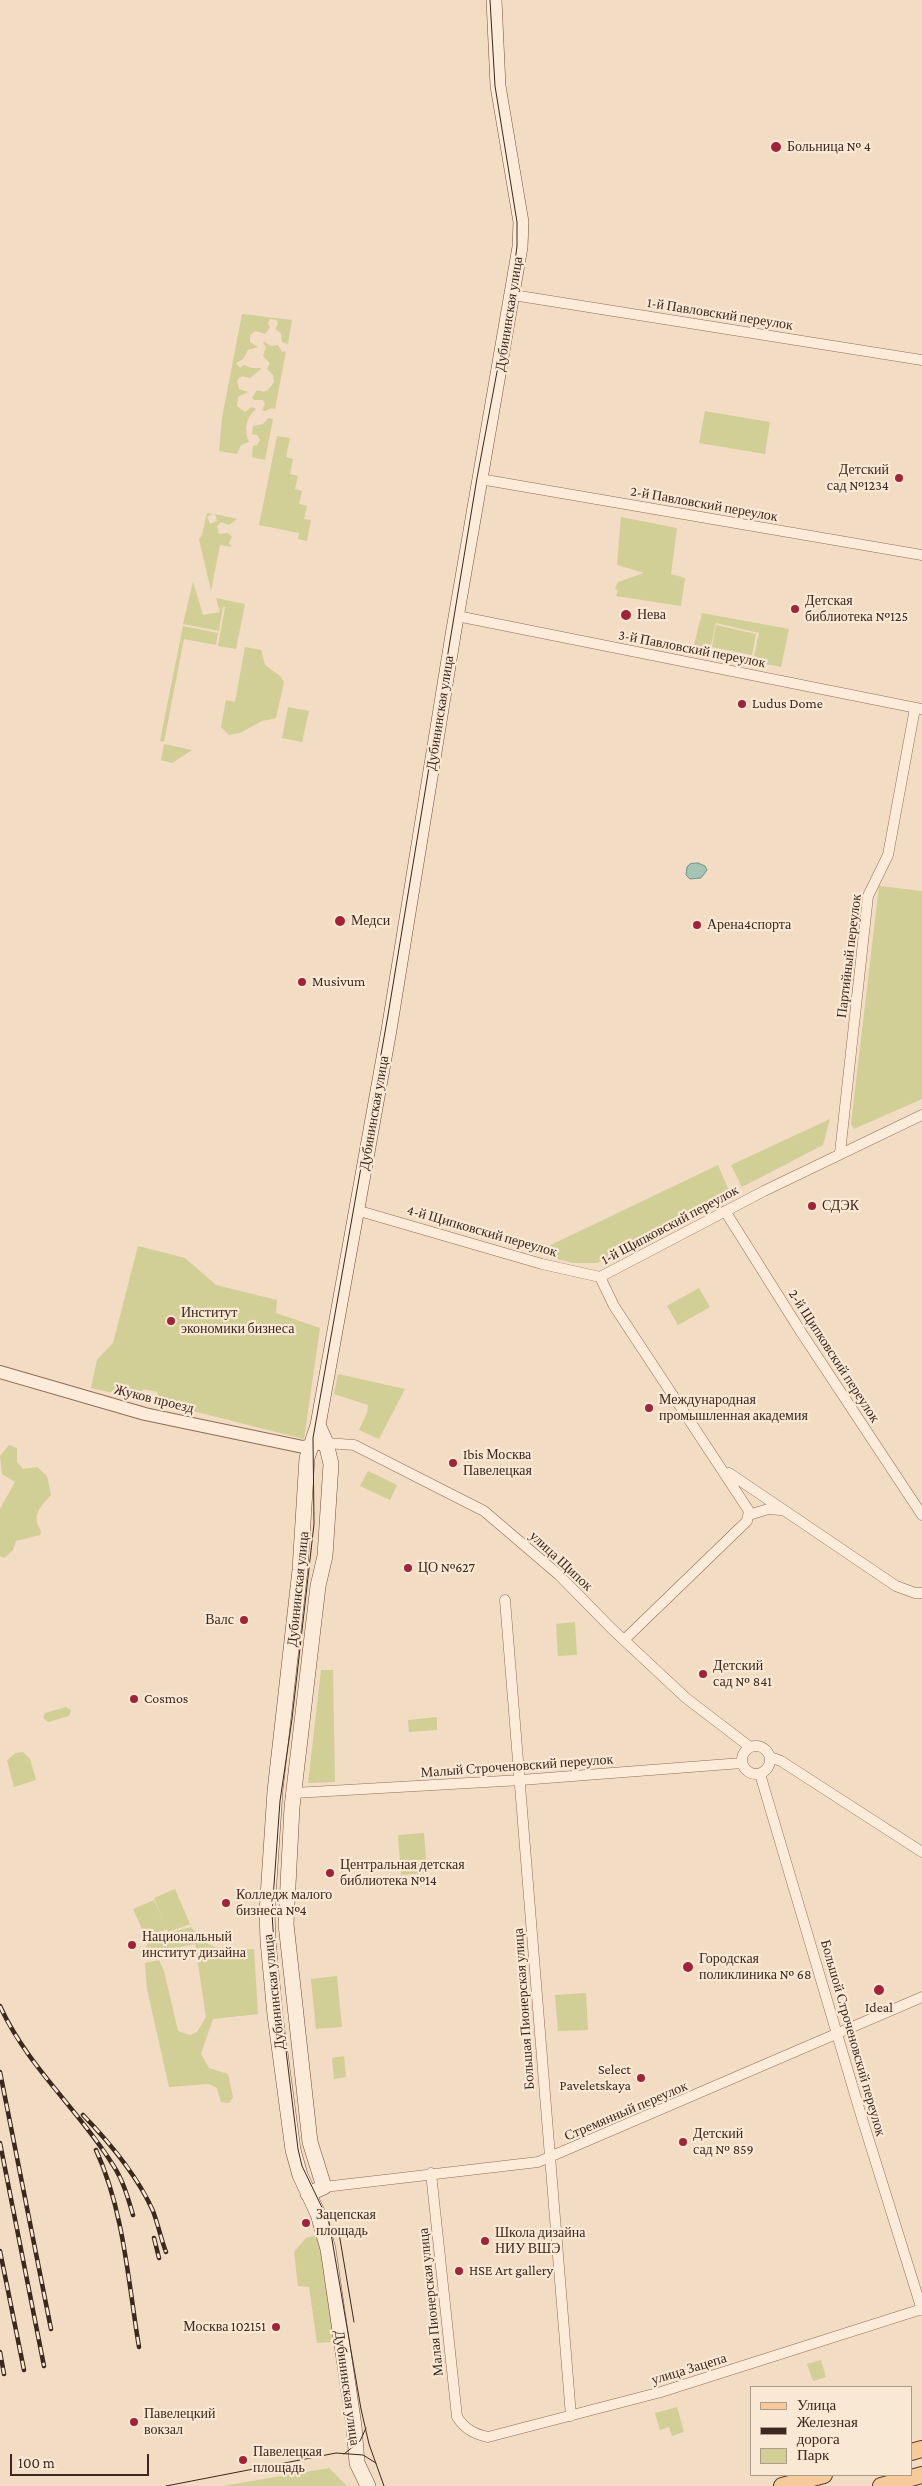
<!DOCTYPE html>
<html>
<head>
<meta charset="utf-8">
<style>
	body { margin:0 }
	#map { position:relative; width:922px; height:2486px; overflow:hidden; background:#f2dcc3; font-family:"Crimson Pro",serif }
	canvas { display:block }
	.legend { position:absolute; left:750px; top:2386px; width:162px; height:90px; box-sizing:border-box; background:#f8e8d4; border:1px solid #ad9b8b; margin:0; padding:6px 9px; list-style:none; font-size:15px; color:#3c281d }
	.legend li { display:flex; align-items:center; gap:10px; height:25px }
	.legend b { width:25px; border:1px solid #ad9b8b }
	.scale { position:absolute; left:10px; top:2454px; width:139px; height:22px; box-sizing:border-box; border:2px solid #3c281d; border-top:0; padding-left:6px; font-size:15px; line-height:18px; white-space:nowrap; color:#3c281d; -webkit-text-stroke:4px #f8e8d4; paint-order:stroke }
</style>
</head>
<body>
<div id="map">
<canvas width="922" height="2486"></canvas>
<ul class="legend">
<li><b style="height:6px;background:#f7cb99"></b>Улица</li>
<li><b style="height:6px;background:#3c281d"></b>Железная дорога</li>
<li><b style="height:14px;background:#d1ce96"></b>Парк</li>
</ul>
<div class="scale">100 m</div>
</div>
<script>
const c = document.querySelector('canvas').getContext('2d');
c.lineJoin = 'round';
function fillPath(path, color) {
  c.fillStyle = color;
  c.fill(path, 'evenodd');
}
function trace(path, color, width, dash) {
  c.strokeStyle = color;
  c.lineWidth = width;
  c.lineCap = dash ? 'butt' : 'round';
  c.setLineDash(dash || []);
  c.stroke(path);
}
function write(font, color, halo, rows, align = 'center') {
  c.font = font + ' "Crimson Pro",serif';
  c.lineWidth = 4.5;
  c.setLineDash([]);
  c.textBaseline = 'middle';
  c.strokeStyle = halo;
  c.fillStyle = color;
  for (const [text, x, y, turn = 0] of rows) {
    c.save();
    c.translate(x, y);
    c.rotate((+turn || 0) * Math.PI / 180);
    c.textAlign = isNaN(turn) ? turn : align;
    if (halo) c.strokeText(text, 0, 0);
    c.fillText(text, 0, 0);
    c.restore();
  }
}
fillPath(new Path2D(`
	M242 314 292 320 288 344 282 342 281 333 275 329 278 324 277 320 270 319 268 323 270 328 265 334 255 331 250 335V342L258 347 248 350 243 359 236 363 240 368 244 365 253 368H262L250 378 242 376 237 380 239 389 248 392 238 397 237 406 245 412 252 407 256 409C245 418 244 430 249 442L241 445 237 454 219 451 222 418Z
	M265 342 271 346 278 345 282 352 286 351 275 409 271 408 265 411 262 410 265 404 263 400H254L252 398 257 390 263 392 268 390 274 382 273 375 267 369 270 363 263 356 266 347 263 343Z
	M705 411 770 422 765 454 699 443Z
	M268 418 273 419 265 460 252 457 253 446 257 445 260 440 257 435 252 434 253 426 263 424Z
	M277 436 290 438 286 457 293 459 290 474 298 476 295 489 302 491 299 504 307 506 304 519 311 520 307 541 298 539 299 533 259 525Z
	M207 513 212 514 207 517 210 524 217 521 215 514 237 519 229 525 221 522 217 526 219 534 228 533 232 537 229 543 232 547 220 545 211 591 199 539 202 535Z
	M621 517 677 528 671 574 685 578 681 606 616 596 618 590 615 589 618 582 644 573 617 565Z
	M193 582 203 615 220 612 216 598 245 604 236 649 218 646 225 607H223L219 631 183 624Z
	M702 613 789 629 781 667 693 649ZM716 623 759 633 754 657 710 649Z
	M716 625 756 634 752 655 712 647Z
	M183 626 218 633 216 645 184 639 164 742 160 741Z
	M245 647 261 650 265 665 280 676 284 682 276 718 262 721 240 733 229 735 221 727 226 700 235 702Z
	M288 707 309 711 302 742 282 738Z
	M164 744 192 750 172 763 161 760Z
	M879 886 922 891V1099L854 1129 851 1124Z
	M830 1119 823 1145 742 1187 731 1165Z
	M718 1165 730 1193 597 1263H573L534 1253Z
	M138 1246 185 1258 216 1285 277 1300 276 1313 320 1328 304 1439 157 1402 158 1392 143 1389 140 1399 91 1388 97 1360 113 1343Z
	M699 1288 710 1307 678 1325 667 1306Z
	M338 1374 405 1389 379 1439 359 1430 367 1413 368 1405 334 1394Z
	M9 1445 17 1448V1462L23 1469 37 1467 47 1476 51 1495C40 1507 31 1516 41 1531L40 1535 16 1541 13 1550 4 1558 0 1556V1509L15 1482 2 1474 0 1456Z
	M368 1471 397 1485 390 1500 360 1486Z
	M575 1622 577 1655 558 1656 556 1624Z
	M321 1670H333L335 1782 308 1783Z
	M66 1707 71 1710 69 1716 48 1722 43 1718 45 1713Z
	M437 1717V1730L409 1732 408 1720Z
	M23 1752 30 1759 36 1780 14 1787 7 1760 16 1753Z
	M424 1833 427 1873 401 1875 398 1835Z
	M175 1889 190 1924 168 1932 154 1898Z
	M154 1900 167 1929 146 1938 133 1909Z
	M191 1927C209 1952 226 1951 254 1949L258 2014 213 2019 201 2054 209 2068 228 2074 233 2097 229 2103 221 2102 217 2088 209 2084 169 2087 147 1989 145 1963 159 1960 164 1971 178 2031 190 2035 197 2032 206 2017 195 1944 151 1953 146 1946 150 1938Z
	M337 1976 342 2027 316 2029 311 1979Z
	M586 1993 588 2030 558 2031 555 1995Z
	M344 2056 346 2077 334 2079 332 2058Z
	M315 2235 323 2252 335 2338 331 2342 317 2343 309 2287 298 2286 294 2252 306 2238Z
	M821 2360 826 2377 813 2381 807 2364Z
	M677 2407 684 2432 672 2436 669 2427 660 2430 655 2413Z
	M329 2468 347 2486H223Z`), '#d1ce96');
const water = new Path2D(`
	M698 863 705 866 707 870 701 878 690 879 686 875 687 867 690 864Z`);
fillPath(water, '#a6c4b6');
trace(water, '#6b9483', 1);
const minor = new Path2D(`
	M513 295 922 360
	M480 479 922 555
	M457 616 922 709
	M840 1153 868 896 888 855 915 708
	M356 1210 542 1264 600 1277
	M725 1211 801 1332 922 1515
	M600 1277 614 1306 749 1511 747 1521 624 1640
	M600 1277 764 1191 922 1115
	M326 1443 354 1445 484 1511 559 1575 612 1629 686 1698 750 1747
	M729 1473 896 1586 915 1593H922
	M749 1515 768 1509 781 1510
	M505 1600 571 2416
	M742 1760a14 14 0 1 1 28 0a14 14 0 1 1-28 0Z
	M770 1757 781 1761 922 1852
	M760 1774 861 2115 922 2310
	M294 1793 521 1780 742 1763
	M431 2173 457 2417C465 2429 474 2434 488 2437L661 2392 922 2309
	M324 2187 538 2162 922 1997`);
const tertiary = new Path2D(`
	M0 1372 145 1414 303 1447 318 1444`);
const secondary = new Path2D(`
	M308 2194 324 2187 310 2142 286 1924 292 1807 318 1586 325 1556 331 1464 326 1443 318 1425
	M368 2486 357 2463 354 2426 328 2249 318 2214 300 2175 293 2150 275 2015 268 1941 267 1912 275 1791 300 1570 307 1458 318 1425 389 1030 453 635 520 247 521 222 498 86 494 0`);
const primary = new Path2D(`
	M911 2452 922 2449
	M782 2486 824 2475
	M881 2486 922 2475`);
trace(minor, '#8e6c58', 11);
trace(tertiary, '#8e6c58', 14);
trace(secondary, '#704d3b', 16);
trace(primary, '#5b3b2d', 18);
trace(minor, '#fbebd8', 10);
trace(tertiary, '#fbebd8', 12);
trace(secondary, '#fbebd8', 15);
trace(primary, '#f7cb99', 16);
trace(new Path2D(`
	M339 2233 354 2322
	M344 2454 360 2441 366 2428
	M166 2486 336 2453 363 2455 376 2463
	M384 2486 369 2444 361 2409 329 2222 302 2166 298 2149 275 1960 272 1913 280 1801 292 1719 314 1524 313 1438 388 1015 477 478 509 308 517 246V222L495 86 490 0`), '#3c281d', 1);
const rail = new Path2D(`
	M0 2006C27 2066 79 2110 113 2165 123 2180 128 2198 133 2215
	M0 2072 51 2329
	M83 2115C110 2143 137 2175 153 2211 158 2224 161 2239 166 2252
	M0 2143 44 2366
	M96 2150C124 2211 128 2281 139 2347
	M154 2238 159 2258
	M0 2251 24 2370
	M0 2352 4 2374`);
trace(rail, '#3c281d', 4.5);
trace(rail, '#f8e8d4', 2.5, [8]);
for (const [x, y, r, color] of [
	[776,147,6,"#a22338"],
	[899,478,5,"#a22338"],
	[795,609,5,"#a22338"],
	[626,615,6,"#a22338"],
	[742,704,5,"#a22338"],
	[340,921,6,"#a22338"],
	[697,925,5,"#a22338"],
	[302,982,5,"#a22338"],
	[812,1206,5,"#a22338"],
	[171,1321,5,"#a22338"],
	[649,1408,5,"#a22338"],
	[453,1463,5,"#a22338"],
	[408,1568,5,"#a22338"],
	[244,1620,5,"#a22338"],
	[703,1674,5,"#a22338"],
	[134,1699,5,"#a22338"],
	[330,1873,5,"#a22338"],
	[226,1903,5,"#a22338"],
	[132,1945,5,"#a22338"],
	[688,1967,6,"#a22338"],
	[879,1990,6,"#a22338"],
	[641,2078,5,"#a22338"],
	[683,2142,5,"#a22338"],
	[306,2223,5,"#a22338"],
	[485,2241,5,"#a22338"],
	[459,2271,5,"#a22338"],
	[276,2327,5,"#a22338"],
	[134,2422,5,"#a22338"],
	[243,2460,5,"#a22338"]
]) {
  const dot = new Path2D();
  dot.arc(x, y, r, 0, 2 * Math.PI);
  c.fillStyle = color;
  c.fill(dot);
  trace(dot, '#f8e8d4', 2);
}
write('14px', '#3c281d', '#f8e8d4', [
	["Больница № 4",787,147],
	["Детский",889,470,"right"],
	["сад №1234",889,486,"right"],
	["Детская",805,601],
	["библиотека №125",805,617],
	["Нева",637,615],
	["Ludus Dome",752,704],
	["Медси",351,921],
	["Арена4спорта",707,925],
	["Musivum",312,982],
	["СДЭК",822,1206],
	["Институт",181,1313],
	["экономики бизнеса",181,1329],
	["Международная",659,1400],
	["промышленная академия",659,1416],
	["Ibis Москва",463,1455],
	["Павелецкая",463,1471],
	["ЦО №627",418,1568],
	["Валс",234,1620,"right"],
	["Детский",713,1666],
	["сад № 841",713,1682],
	["Cosmos",144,1699],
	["Центральная детская",340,1865],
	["библиотека №14",340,1881],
	["Колледж малого",236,1895],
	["бизнеса №4",236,1911],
	["Национальный",142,1937],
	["институт дизайна",142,1953],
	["Городская",699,1959],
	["поликлиника № 68",699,1975],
	["Ideal",879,2008,"center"],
	["Select",631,2070,"right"],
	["Paveletskaya",631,2086,"right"],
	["Детский",693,2134],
	["сад № 859",693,2150],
	["Зацепская",316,2215],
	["площадь",316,2231],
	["Школа дизайна",495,2233],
	["НИУ ВШЭ",495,2249],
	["HSE Art gallery",469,2271],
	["Москва 102151",266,2327,"right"],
	["Павелецкий",144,2414],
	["вокзал",144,2430],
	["Павелецкая",253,2452],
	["площадь",253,2468]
], 'left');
write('14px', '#3c281d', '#f8e8d4', [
	["Дубининская улица",509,314,-81],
	["1-й Павловский переулок",720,314,9],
	["2-й Павловский переулок",704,504,10],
	["3-й Павловский переулок",692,649,11],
	["Дубининская улица",440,713,-81],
	["Партийный переулок",849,956,-83],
	["Дубининская улица",374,1113,-80],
	["1-й Щипковский переулок",670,1225,-28],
	["4-й Щипковский переулок",482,1231,16],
	["2-й Щипковский переулок",834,1356,57],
	["Жуков проезд",154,1399,14],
	["улица Щипок",561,1561,43],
	["Дубининская улица",298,1589,-84],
	["Малый Строченовский переулок",517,1766,-4],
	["Дубининская улица",274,1992,-96],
	["Большая Пионерская улица",524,2009,-94],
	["Большой Строченовский переулок",853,2038,74],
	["Стремянный переулок",626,2111,-23],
	["Малая Пионерская улица",431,2302,-96],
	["улица Зацепа",689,2369,-17],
	["Дубининская улица",347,2388,82]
]);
</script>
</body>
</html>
